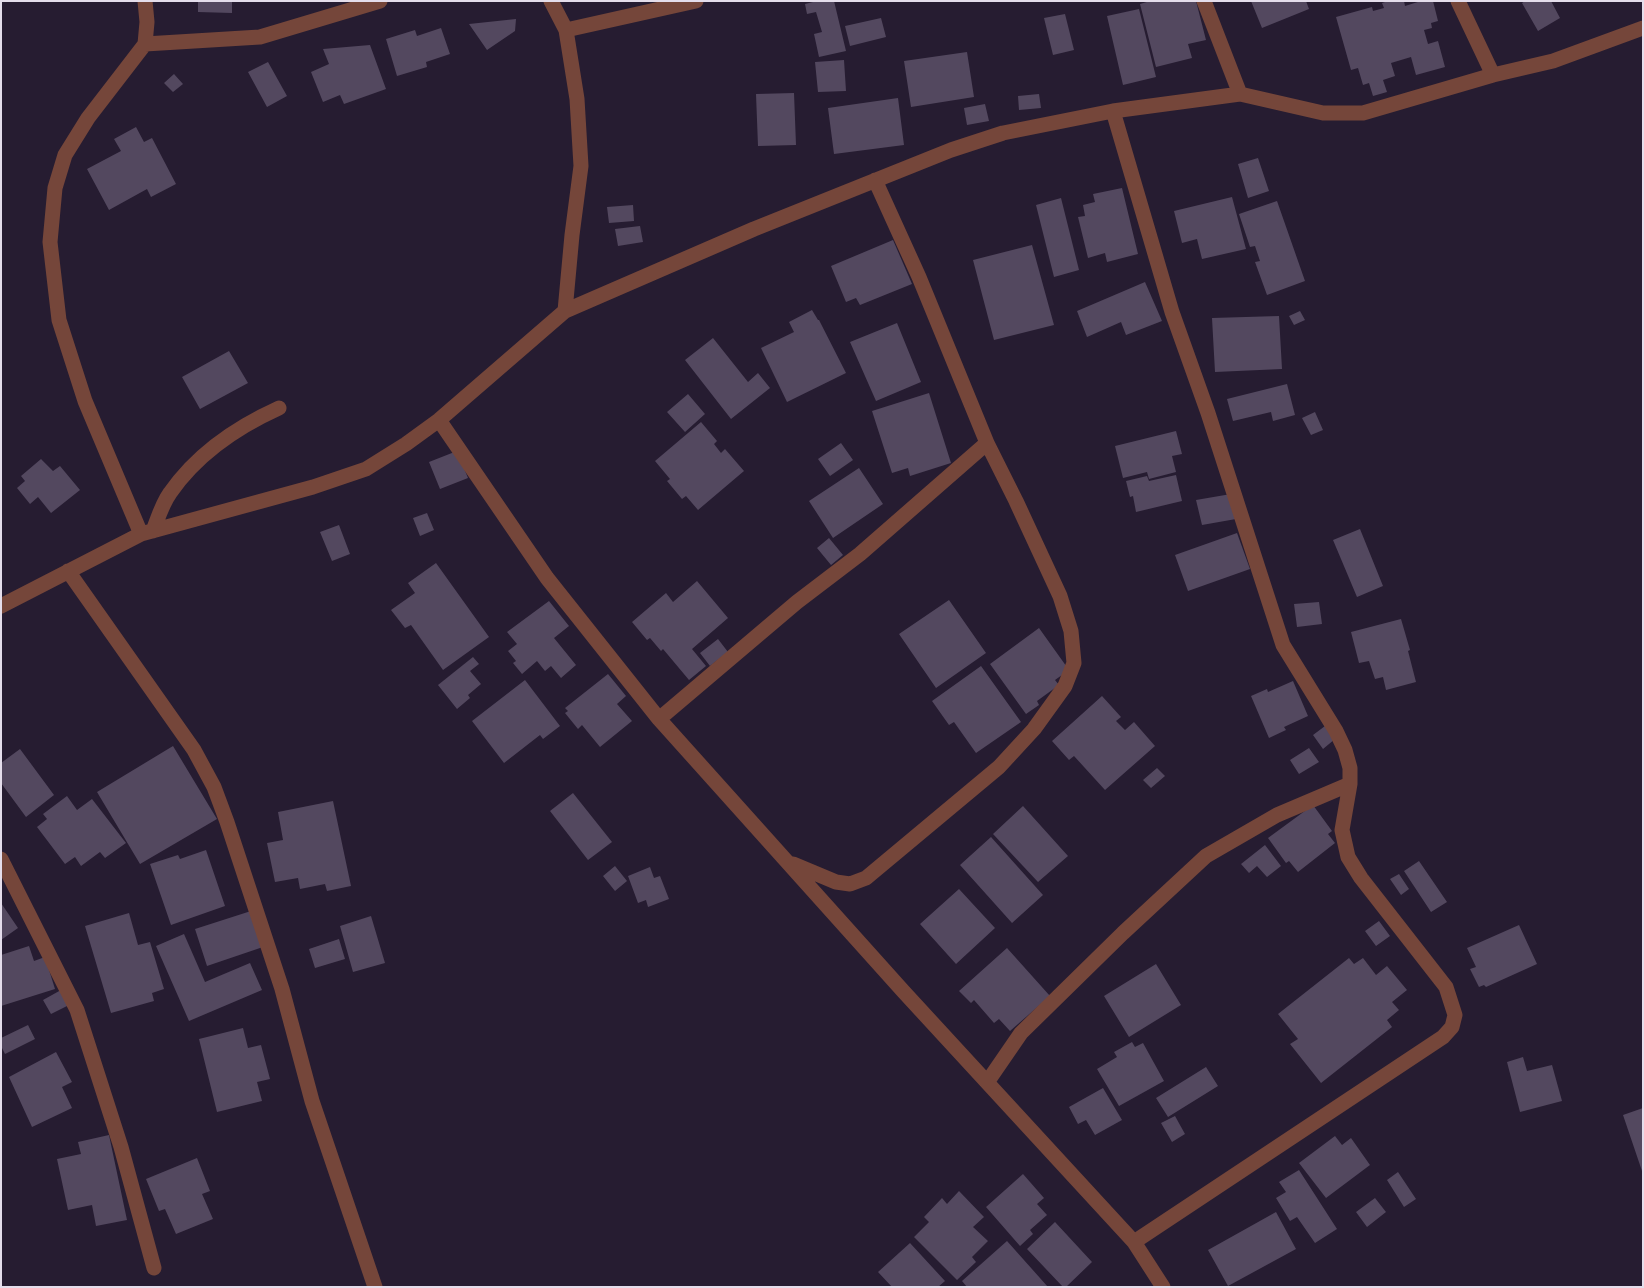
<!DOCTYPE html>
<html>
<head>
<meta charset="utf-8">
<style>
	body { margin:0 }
	#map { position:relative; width:1644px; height:1288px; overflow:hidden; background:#261c31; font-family:"Alegreya Sans",sans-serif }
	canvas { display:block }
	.frame { position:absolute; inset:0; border:2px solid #e4ddeb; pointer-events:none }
</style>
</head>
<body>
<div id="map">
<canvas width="1644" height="1288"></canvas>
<div class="frame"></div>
</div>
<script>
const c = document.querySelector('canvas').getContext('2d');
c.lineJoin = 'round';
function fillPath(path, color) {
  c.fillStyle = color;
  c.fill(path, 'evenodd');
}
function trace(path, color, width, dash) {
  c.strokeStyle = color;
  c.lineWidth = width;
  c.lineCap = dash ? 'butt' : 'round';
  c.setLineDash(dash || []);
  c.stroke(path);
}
fillPath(new Path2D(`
	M198 1H232V13L198 12Z
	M817 1H834L846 51 819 57 814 34 822 32 816 12 807 14 805 4Z
	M1150 1H1196L1206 40 1188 44 1192 58 1156 67 1140 4Z
	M1251 1H1306L1309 9 1262 28Z
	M1388 1H1404L1405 6 1421 1H1433L1438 21 1431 23 1432 28 1424 30 1428 44 1438 41 1445 67 1416 75 1411 57 1391 63 1395 76 1383 80 1387 92 1373 96 1369 83 1363 85 1358 68 1351 70 1336 17 1372 7 1373 11 1384 8 1382 3Z
	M1525 1H1551L1560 18 1538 31 1522 3Z
	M1139 9 1156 77 1123 85 1107 16Z
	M1065 14 1074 50 1053 55 1044 18Z
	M881 18 886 37 850 46 845 26Z
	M516 19 515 31 487 50 469 24Z
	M441 28 450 54 426 62 427 67 397 76 386 39 415 30 417 36Z
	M370 45 386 89 344 104 340 95 323 102 311 72 329 64 323 49Z
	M967 52 974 97 911 107 904 61Z
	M844 60 846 91 818 92 815 62Z
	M268 62 287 96 267 107 248 72Z
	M174 74 183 84 173 92 164 83Z
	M794 93 796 145 758 146 756 94Z
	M1039 94 1041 108 1019 110 1018 96Z
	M898 98 904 145 834 154 828 108Z
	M985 104 989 121 967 125 964 108Z
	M136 127 144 142 152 138 176 184 151 197 147 189 109 210 87 169 121 151 114 139Z
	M1258 158 1269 191 1248 198 1238 164Z
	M1122 188 1138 254 1107 262 1105 253 1088 258 1078 217 1085 216 1083 205 1095 202 1093 194Z
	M1232 197 1246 249 1202 259 1197 239 1182 243 1174 211Z
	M1061 198 1079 270 1054 277 1036 205Z
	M1277 201 1305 281 1267 295 1255 262 1260 261 1255 246 1250 247 1239 214Z
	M633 205 634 221 609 223 607 207Z
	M640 226 643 242 618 246 615 229Z
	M893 240 912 284 860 305 856 298 846 302 831 266Z
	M1032 245 1054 325 994 340 973 260Z
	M1145 282 1162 321 1126 335 1121 322 1087 337 1077 311Z
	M812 310 818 320H819L846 373 787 402 761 348 794 332 789 322Z
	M1300 311 1305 320 1294 325 1289 316Z
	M1279 316 1282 369 1215 372 1212 318Z
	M897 323 921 382 876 401 850 342Z
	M713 338 748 382 758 373 770 388 731 419 685 360Z
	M229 351 248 383 200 409 182 377Z
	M1287 384 1295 415 1273 421 1271 412 1233 421 1227 399Z
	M929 393 951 463 910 476 908 468 892 473 872 411Z
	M688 394 705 414 685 432 667 412Z
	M1315 412 1323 430 1311 435 1302 418Z
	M701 422 717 441 714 444 721 453 725 449 744 471 698 510 686 496 682 499 667 481 670 479 655 461Z
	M1176 431 1182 454 1172 456 1176 472 1149 479 1147 472 1123 478 1115 446Z
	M841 443 853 460 830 476 818 459Z
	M457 451 468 478 440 489 429 462Z
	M41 459 53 471 60 466 80 490 51 513 38 497 30 504 17 488 25 481 21 476Z
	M859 468 883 504 833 538 809 501Z
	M1176 475 1182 501 1136 512 1133 496 1130 497 1126 481 1147 476 1149 481Z
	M1231 494 1236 519 1202 525 1196 500Z
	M427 513 434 530 420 536 413 518Z
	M339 525 350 554 332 561 320 532Z
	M1360 529 1383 586 1357 597 1333 540Z
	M1237 533 1250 569 1188 591 1175 555Z
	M829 538 843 555 831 565 817 548Z
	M436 563 489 637 443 670 411 625 405 628 391 610 415 593 408 583Z
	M697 581 728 618 692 649 706 666 689 680 663 649 661 651 650 638 647 640 632 622 666 593 673 602Z
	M949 600 986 653 936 688 899 634Z
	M549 601 569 626 554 638 576 665 561 678 551 666 545 671 537 661 522 674 513 663 516 661 508 651 517 644 507 632Z
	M1319 602 1322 624 1297 627 1294 604Z
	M1401 619 1410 650 1408 651 1416 682 1386 690 1383 677 1375 679 1369 661 1359 663 1351 632Z
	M1039 628 1069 670 1055 680 1059 685 1037 701 1039 705 1026 714 990 664Z
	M718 639 728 652 710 666 700 653Z
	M473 657 479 664 470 671 481 684 468 695 470 698 457 709 438 685Z
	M981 666 1021 722 976 753 954 722 949 725 932 701Z
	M608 674 626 696 617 704 632 721 600 747 582 725 578 729 565 713 568 711 565 708Z
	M525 680 560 726 543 739 540 735 504 763 472 721Z
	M1293 681 1308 716 1284 727 1286 730 1269 738 1251 696 1267 689 1268 692Z
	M1102 696 1121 717 1116 721 1125 730 1134 722 1155 746 1105 790 1074 756 1069 760 1052 741Z
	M1325 726 1335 739 1323 749 1313 735Z
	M173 746 217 819 140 864 97 792Z
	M1309 748 1319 762 1299 774 1290 760Z
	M20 749 54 795 26 817 1 783V763Z
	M1157 768 1165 776 1151 788 1143 780Z
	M573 793 612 842 588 860 550 811Z
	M67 796 77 810 92 799 126 843 105 858 100 852 81 866 75 857 65 864 37 827 47 819 43 814Z
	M333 801 351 886 327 891 325 884 300 889 298 878 275 882 267 843 283 840 278 812Z
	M1313 805 1332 831 1328 834 1335 843 1298 872 1289 861 1286 863 1268 838Z
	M1023 806 1068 856 1038 882 993 834Z
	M991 837 1043 895 1012 923 960 865Z
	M1265 845 1281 866 1267 877 1257 866 1249 873 1241 864Z
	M206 850 225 906 171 925 150 864 178 855 180 859Z
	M1419 861 1447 902 1431 912 1404 871Z
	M615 866 627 881 615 891 603 876Z
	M650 867 654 878 660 876 669 899 648 907 646 900 638 903 628 876Z
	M1399 874 1409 889 1401 895 1390 879Z
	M959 889 995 928 956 964 920 924Z
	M1 903 18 928 1 940Z
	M251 911 263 947 207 966 195 929Z
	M129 913 138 945 150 942 164 989 152 993 154 1001 111 1013 85 926Z
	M371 916 385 963 353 972 340 926Z
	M1379 921 1390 936 1376 946 1365 931Z
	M1519 925 1537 964 1486 987 1484 985 1479 987 1470 969 1476 967 1467 948Z
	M184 934 205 982 250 963 262 990 189 1021 156 946Z
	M339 939 345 959 315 968 309 949Z
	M29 946 34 961 45 957 55 989 1 1006V955Z
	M1007 948 1050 996 1010 1031 999 1019 994 1023 974 1000 971 1003 959 991Z
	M1349 958 1354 964 1363 958 1376 975 1387 966 1407 990 1392 1002 1399 1010 1387 1020 1392 1027 1321 1083 1290 1044 1298 1039 1278 1014Z
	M1156 964 1181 1005 1129 1037 1104 996Z
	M61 990 69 1005 51 1014 43 1000Z
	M28 1025 35 1039 5 1054 1 1046V1038Z
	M243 1028 248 1048 261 1045 270 1079 257 1082 262 1101 217 1112 199 1039Z
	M1132 1042 1135 1047 1143 1043 1164 1081 1119 1106 1097 1069 1117 1057 1114 1052Z
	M56 1052 72 1082 62 1087 72 1108 32 1127 9 1077Z
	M1523 1057 1527 1071 1552 1065 1562 1101 1520 1112 1507 1062Z
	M1206 1067 1218 1086 1168 1117 1156 1098Z
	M1103 1088 1122 1120 1095 1135 1086 1120 1078 1124 1069 1107Z
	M1643 1108V1171H1642L1623 1115Z
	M1175 1116 1185 1134 1172 1142 1161 1123Z
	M109 1135 127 1220 96 1226 92 1205 68 1210 57 1159 81 1154 78 1142Z
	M1335 1136 1342 1145 1351 1138 1370 1165 1326 1198 1299 1163Z
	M197 1158 210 1191 202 1194 213 1219 176 1234 165 1209 159 1211 146 1179Z
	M1299 1170 1337 1229 1315 1243 1297 1217 1290 1221 1276 1198 1286 1192 1279 1182Z
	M1398 1172 1416 1199 1404 1207 1387 1180Z
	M1023 1174 1044 1198 1037 1204 1047 1215 1030 1230 1033 1234 1020 1246 986 1207Z
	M959 1191 984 1217 973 1227 988 1241 972 1257 976 1262 957 1280 914 1237 929 1222 924 1217 942 1198 947 1204Z
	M1375 1198 1386 1212 1367 1227 1356 1212Z
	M1276 1212 1296 1249 1228 1286 1208 1250Z
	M1055 1222 1092 1262 1066 1287H1063L1027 1249Z
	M1007 1241 1048 1287H967L962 1281Z
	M910 1243 945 1281 938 1287H892L878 1272Z`), '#53485f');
trace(new Path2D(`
	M551 1 566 30 577 99 581 166 572 235 565 311
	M1204 1 1240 94
	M1458 1 1493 75
	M566 30 696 1
	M145 44 260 37 380 1
	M1113 111 1172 312 1208 413 1283 645 1336 731 1345 750 1350 768V784L1342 830 1348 857 1361 878 1446 987 1455 1015 1452 1027 1443 1037 1134 1242
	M439 420 547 578 659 719 903 991 1134 1242 1163 1287
	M153 531C158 518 162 504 170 493 197 454 237 427 279 408
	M141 534 85 401 59 320 50 242 55 188 65 155 88 118 145 44 147 22 145 1
	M68 571 194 750 214 787 227 822 282 989 312 1101 375 1287
	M1 606 141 534 313 487 366 469 406 444 439 420 565 311 754 229 951 150 1003 133 1113 111 1240 94 1323 113H1363L1493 75 1553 61 1643 28
	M659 719 797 602 860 554 987 443
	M1 859 77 1010 121 1147 154 1268
	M793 864 836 882 850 884 866 878 999 767 1034 729 1065 686 1074 663 1071 631 1060 596 1016 501 987 443 919 277 875 180
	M988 1081 1021 1033 1123 933 1206 856 1277 815 1350 784`), '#75463a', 15);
</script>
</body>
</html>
